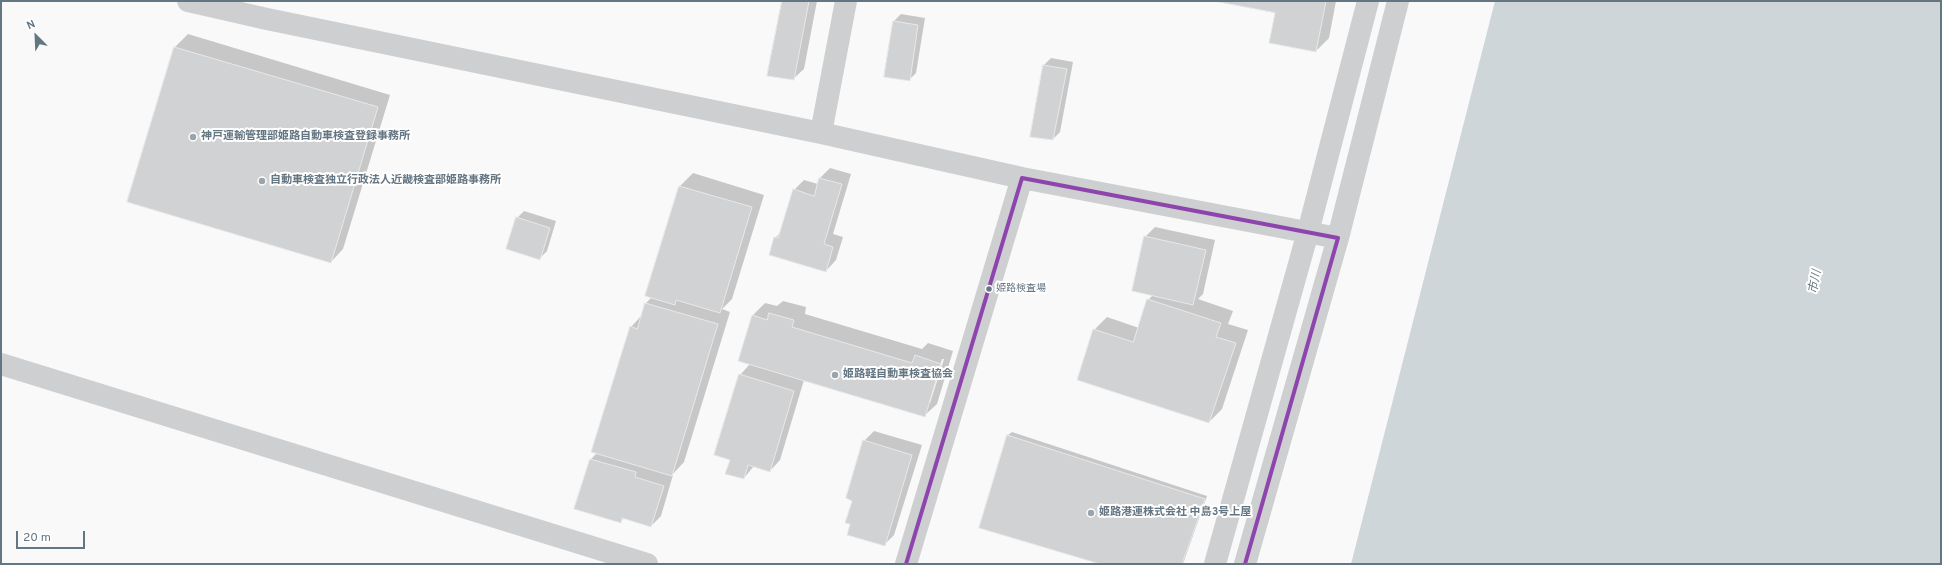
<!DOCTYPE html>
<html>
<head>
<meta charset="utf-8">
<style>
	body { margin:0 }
	#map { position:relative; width:1942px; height:565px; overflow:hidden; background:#f9f9f9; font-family:Overpass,sans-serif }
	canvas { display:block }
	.frame { position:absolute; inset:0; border:2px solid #657683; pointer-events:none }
	.north { position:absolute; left:16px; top:16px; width:40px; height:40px; -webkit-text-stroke:3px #fff; paint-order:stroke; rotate:336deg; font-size:11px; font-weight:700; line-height:16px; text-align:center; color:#657683 }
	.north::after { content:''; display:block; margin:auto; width:14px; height:18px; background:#657683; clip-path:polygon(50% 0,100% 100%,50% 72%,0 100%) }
	.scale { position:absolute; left:16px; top:531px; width:69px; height:18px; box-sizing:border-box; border:2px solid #657683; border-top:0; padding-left:5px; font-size:12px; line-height:14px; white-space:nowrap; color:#657683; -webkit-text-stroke:3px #fff; paint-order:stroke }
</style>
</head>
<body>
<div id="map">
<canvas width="1942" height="565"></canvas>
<div class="frame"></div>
<div class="north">N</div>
<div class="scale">20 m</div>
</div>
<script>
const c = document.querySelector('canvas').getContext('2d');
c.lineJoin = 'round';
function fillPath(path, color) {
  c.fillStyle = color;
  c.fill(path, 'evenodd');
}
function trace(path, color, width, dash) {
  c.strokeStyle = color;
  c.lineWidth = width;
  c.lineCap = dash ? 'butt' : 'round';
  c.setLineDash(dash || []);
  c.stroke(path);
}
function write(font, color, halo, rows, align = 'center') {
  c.font = font + ' Overpass,"Noto Sans JP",sans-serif';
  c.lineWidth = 4;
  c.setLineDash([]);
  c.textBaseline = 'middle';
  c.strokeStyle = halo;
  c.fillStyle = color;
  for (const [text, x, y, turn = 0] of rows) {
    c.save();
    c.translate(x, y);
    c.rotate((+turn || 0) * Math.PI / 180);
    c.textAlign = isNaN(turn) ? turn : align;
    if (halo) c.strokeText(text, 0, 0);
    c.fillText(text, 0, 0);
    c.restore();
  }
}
fillPath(new Path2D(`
	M1495 1H1941V564H1351Z`), '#ced6d9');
fillPath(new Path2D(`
	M783 1H817L804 69 793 79Z
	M1220 1H1336L1329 38 1316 51 1276 12Z
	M901 14 925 18 916 73 909 80 894 21Z
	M188 34 390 95 343 249 331 262 128 201 175 47Z
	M1051 58 1073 62 1060 132 1053 139 1031 136 1044 65Z
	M830 168 851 174 833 234 843 237 836 260 826 271 775 238 781 232 794 190 804 180 818 184 820 178Z
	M693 173 764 195 732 299 722 309 730 312 684 462 672 475H673L661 516 651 526 624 518 620 522 591 459 597 453 631 327 642 315 646 303 652 297 647 295 680 186Z
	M524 211 556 221 547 251 540 258 517 218Z
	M1155 227 1215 240 1203 294 1198 299 1233 311 1228 324 1248 330 1222 409 1209 422 1094 330 1107 317 1139 328 1148 300 1153 295 1145 237Z
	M783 301 806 307 805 314 922 349 928 343 953 351 937 404 924 416 804 380 780 460 770 471 754 466 744 478 731 459 740 375 750 364 753 315 765 303 777 306ZM942 359H944L930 403H928Z
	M874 431 922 445 894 535 884 545 854 500 864 441Z
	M1012 432 1207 496 1183 564H1100L980 527 1008 435Z`), '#0003');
const building = new Path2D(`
	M782 1H809L794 80 767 76Z
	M1214 1H1326L1316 52 1269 43 1275 13Z
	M893 21 918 25 910 81 884 77Z
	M174 47 378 107 331 263 127 202Z
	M1043 65 1067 69 1053 140 1030 137Z
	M819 178 842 184 824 244 833 247 826 272 769 255 774 237 778 238 793 189 814 196Z
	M679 186 752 207 720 313 676 300 675 305 645 296Z
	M516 217 550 228 540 260 506 249Z
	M1144 236 1206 250 1193 305 1132 291Z
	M1147 299 1221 323 1216 337 1236 343 1209 423 1077 380 1093 329 1133 342Z
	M645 303 718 324 672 476 591 452 630 326 637 329Z
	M769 313 794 320 792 327 912 363 915 355 941 364 925 417 738 361 752 315 767 320Z
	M739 374 794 391 770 472 748 465 744 479 725 474 730 460 714 455Z
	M1007 435 1205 499 1182 564H1100L979 528Z
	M863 440 912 455 885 546 847 535 850 524 845 523 852 501 846 498Z
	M590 459 636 472 635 477 664 486 651 527 622 518 621 523 574 509Z`);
fillPath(building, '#d0d2d3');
trace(building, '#e8e8e8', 1);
trace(new Path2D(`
	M188 1 267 19 821 133 1022 178 1338 238
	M821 133 846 1
	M1 364 647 564
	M906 564 1022 178
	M1215 564 1308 232 1368 1
	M1245 564 1338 238 1398 1`), '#cecfd0', 22);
trace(new Path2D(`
	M906 564 1022 178 1338 238 1245 564`), '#8e44ad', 4);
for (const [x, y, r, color] of [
	[193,137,4,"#99a4ac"],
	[262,181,4,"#99a4ac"],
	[989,289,3.5,"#657683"],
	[835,375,4,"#99a4ac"],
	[1091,513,4,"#99a4ac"]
]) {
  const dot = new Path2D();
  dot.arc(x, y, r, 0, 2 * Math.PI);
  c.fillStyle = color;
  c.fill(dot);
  trace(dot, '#fff', 1.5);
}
write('10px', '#657683', '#fff', [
	["姫路検査場",996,289]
], 'left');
write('bold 11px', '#657683', '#fff', [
	["神戸運輸管理部姫路自動車検査登録事務所",201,137],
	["自動車検査独立行政法人近畿検査部姫路事務所",270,181],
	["姫路軽自動車検査協会",843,375],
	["姫路港運株式会社 中島3号上屋",1099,513]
], 'left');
write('italic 12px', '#60757c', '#fff', [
	["市川",1816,282,-79]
]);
</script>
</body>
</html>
